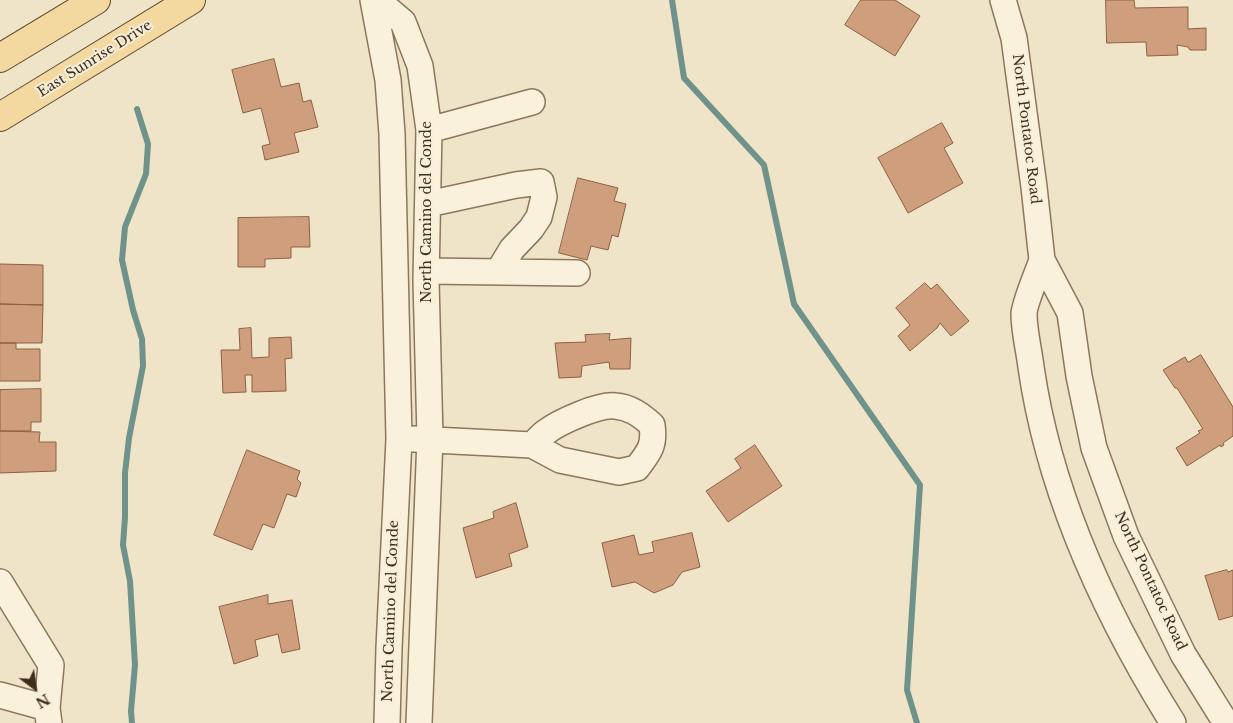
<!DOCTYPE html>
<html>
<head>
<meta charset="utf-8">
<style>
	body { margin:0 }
	#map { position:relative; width:1233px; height:723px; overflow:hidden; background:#f0e4c8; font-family:"Libre Baskerville",serif }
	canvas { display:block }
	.north { position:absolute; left:10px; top:663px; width:50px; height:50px; -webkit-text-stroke:4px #f7eed8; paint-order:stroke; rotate:149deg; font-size:14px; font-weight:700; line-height:20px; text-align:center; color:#3d2e20 }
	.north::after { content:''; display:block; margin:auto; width:18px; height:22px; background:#3d2e20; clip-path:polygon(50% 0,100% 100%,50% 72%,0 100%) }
</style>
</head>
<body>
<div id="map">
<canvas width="1233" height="723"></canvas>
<div class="north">N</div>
</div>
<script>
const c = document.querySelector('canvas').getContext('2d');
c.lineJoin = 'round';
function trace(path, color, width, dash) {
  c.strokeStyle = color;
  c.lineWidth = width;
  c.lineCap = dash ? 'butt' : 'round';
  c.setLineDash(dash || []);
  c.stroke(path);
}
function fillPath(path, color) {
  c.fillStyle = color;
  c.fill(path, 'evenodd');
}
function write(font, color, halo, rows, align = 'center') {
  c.font = font + ' "Libre Baskerville",serif';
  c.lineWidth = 4;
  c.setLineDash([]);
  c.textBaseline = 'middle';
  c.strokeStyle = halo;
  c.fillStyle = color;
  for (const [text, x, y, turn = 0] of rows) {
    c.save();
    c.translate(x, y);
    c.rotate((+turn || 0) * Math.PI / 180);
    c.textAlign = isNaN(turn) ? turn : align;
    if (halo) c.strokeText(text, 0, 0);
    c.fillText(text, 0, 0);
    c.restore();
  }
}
trace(new Path2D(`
	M672 0 684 78 764 165 794 304 920 485 907 690 917 723
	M132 723 131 711 135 665 130 581 123 545 125 517V473L129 438 143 366 142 339 133 310 122 260 125 227 146 174 148 144 137 109`), '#6f938a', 6);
const building = new Path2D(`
	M861 0H895L920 16 895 56 845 25Z
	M1106 0H1134L1135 8 1188 7V29L1206 28V50H1190L1188 47 1177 45 1178 55 1147 56 1146 42 1107 43Z
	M274 59 281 87 299 83 303 102 311 100 318 127 294 133 299 152 265 160 262 146 270 144 261 108 243 113 232 70Z
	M942 123 953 143 944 148 963 183 908 213 878 158Z
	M578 178 618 188 614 201 626 204 618 237 612 235 608 250 591 246 587 260 559 253Z
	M309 217 310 247H291V258L265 259V267H238V218Z
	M0 264 43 265V305L0 304Z
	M925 283 931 289 937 284 969 321 951 336 940 323 937 328 910 351 898 336 910 325 896 308Z
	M0 304 43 305 42 343H0Z
	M251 328 252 358 269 357V338L291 337 292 358 285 359 286 391 252 392V375H245L246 392 223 393 221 350H240L239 329Z
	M610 334 609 340 631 338 630 369H610L609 362 582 366 581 377 559 378 555 343 586 342 585 335Z
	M0 343H16V349H40V381H0Z
	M1201 355 1233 407V436L1223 443 1224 445 1221 447 1220 445 1187 466 1176 448 1200 433 1198 431 1203 429 1177 388H1175L1163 370 1185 357 1188 362Z
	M41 389V422H31V431H0V390Z
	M0 431 40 432 39 442H56V471L0 473Z
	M755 445 782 486 728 522 706 491 741 468 735 459Z
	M247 450 300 471 297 479 301 483 296 497 287 494 274 528 263 524 252 550 214 535Z
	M516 503 528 547 509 554 512 566 476 578 463 528 494 518 493 512Z
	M692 533 700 567 682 572 673 585 654 593 635 582 612 587 602 543 634 535 639 555 654 552 652 542Z
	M1227 570 1228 572 1233 570V616L1219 620 1205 576Z
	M268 595V604L292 600 300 649 282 653 278 634 255 640 258 656 234 664 219 607Z`);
fillPath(building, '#cf9f7d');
trace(building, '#8d5f41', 1);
const minor = new Path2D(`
	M373 0 388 80 392 134 399 439 389 648 387 723
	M377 0 403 22 420 66 429 130 426 280 430 438 419 723
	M1003 0 1014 38 1034 187 1042 260 1070 313 1079 376 1094 448 1126 536 1183 654 1226 723
	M429 130 532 102
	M428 204 516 185 541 182 544 197 539 217 531 229 512 249 498 272
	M1042 260C1038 272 1024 304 1024 314 1024 331 1029 350 1031 367 1049 492 1106 616 1173 723
	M427 271 577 273
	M414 439 532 445 560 460 619 472 637 468C649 452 655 446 652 425 641 415 630 407 615 406 599 404 559 422 546 432 541 435 537 441 532 445
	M0 582 51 665 47 708 49 723
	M0 695 47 708`);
const major = new Path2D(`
	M0 58 96 0
	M0 117 191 0`);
trace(minor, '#8d765c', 28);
trace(major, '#5b4430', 30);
trace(minor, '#faf1dc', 25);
trace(major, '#f3d9a0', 28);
write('14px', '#3d2e20', '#f7eed8', [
	["East Sunrise Drive",95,59,-32],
	["North Pontatoc Road",1026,129,83],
	["North Camino del Conde",427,212,-90],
	["North Pontatoc Road",1150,581,65],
	["North Camino del Conde",391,611,-88]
]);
</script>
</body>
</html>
